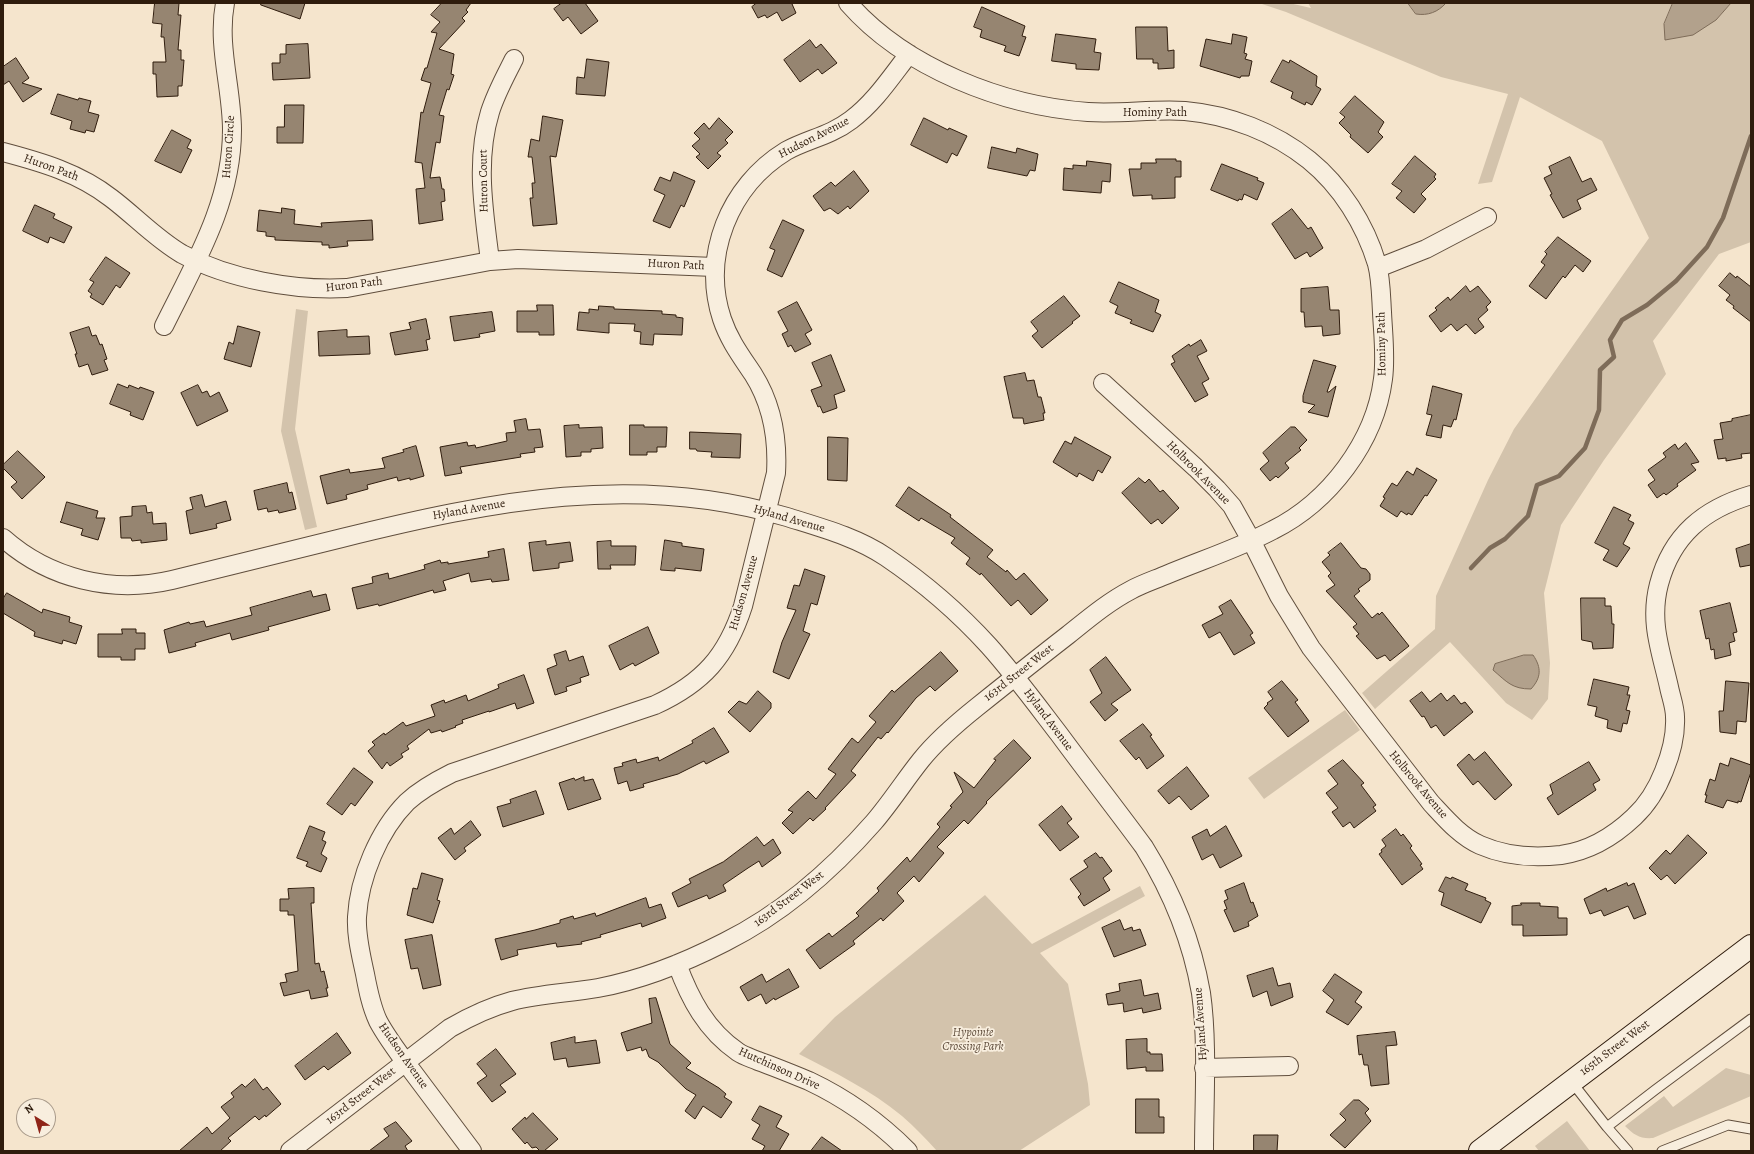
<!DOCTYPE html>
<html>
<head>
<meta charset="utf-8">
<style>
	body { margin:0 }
	#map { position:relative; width:1754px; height:1154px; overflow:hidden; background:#f5e5cd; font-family:Alegreya,serif }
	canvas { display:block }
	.frame { position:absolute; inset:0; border:4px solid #2f1c0d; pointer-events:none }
	.north { position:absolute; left:16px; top:1098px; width:40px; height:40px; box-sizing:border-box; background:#f8eede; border:1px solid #a89a8a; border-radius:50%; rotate:323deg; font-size:11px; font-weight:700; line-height:16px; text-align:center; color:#2f1c0d }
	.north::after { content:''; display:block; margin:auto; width:14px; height:18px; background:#8f2418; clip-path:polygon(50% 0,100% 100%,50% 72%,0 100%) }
</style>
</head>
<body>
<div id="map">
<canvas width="1754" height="1154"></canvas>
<div class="frame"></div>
<div class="north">N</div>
</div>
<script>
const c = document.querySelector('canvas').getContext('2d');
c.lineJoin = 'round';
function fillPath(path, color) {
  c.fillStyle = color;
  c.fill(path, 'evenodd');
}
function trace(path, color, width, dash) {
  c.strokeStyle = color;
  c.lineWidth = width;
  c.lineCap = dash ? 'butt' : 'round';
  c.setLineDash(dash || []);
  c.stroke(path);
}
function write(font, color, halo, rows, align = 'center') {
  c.font = font + ' Alegreya,serif';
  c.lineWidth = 3.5;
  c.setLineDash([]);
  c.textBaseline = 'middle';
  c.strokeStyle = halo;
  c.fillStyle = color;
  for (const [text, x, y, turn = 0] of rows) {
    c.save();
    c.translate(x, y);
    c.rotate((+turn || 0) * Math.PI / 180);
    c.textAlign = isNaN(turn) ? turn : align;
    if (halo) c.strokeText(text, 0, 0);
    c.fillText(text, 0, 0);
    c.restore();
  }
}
fillPath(new Path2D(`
	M1259 3H1289L1311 8 1308 3H1408L1416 14 1446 3H1673L1664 24 1716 20 1731 3H1751V242L1719 254 1653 341 1666 374 1604 460 1561 525 1544 593 1550 663 1548 699 1532 720 1506 703 1450 642 1375 709 1362 693 1435 629 1436 596 1488 480 1514 429 1649 238 1602 141 1520 97 1492 182 1478 184 1508 94 1441 77 1286 12Z
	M296 309 308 311 295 429 317 527 305 530 281 431Z
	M1345 710 1360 730 1264 799 1248 778Z
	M1140 886 1145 896 1040 953 1068 984 1088 1084 1090 1105 1019 1151H937C926 1139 915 1127 902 1116 871 1090 835 1073 799 1054L835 1017 985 895 1032 944Z
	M1726 1068 1751 1075V1096L1653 1138C1640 1139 1634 1135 1625 1126L1664 1096 1673 1107Z
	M1567 1121 1590 1151H1539L1535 1146Z`), '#d3c3ac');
const water = new Path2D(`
	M1408 3H1446C1438 12 1428 16 1416 14Z
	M1673 3H1731L1716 20 1693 35 1665 40 1664 24Z
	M1524 655H1533C1542 668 1541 678 1531 689 1512 689 1507 682 1493 670L1495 664Z`);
fillPath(water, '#b2a18c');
trace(water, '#7e6c59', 1);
trace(new Path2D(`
	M1471 568 1490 548 1505 539 1528 516 1537 485 1559 476 1585 448 1599 410 1600 370 1614 357 1610 340 1622 320 1647 305 1676 281 1707 247 1723 218 1751 136`), '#7e6c59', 4.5);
const building = new Path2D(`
	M155 3H179L178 15H181L178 50H181V60H184L182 86H178V96L157 97 156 74H153V62H166L164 37H161L162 24 153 23Z
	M261 3H305L300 19 261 5Z
	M442 3H471L466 10 468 12 462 18 465 21 439 49 454 54 451 74 454 75 449 90 447 89 439 115 444 116 440 143 436 142 430 178 440 177 442 189H444L445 201 441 202 443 220 419 224 416 189 425 188 422 163 415 162 421 112 423 113 431 83 421 80 425 68H427L437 33 431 32 440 22 431 15Z
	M562 3H585L598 21 581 34 568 17 563 21 554 9Z
	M757 3H794L792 4 796 13 782 21 777 12 767 18 765 15 758 18 752 7Z
	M982 7 1025 26 1022 36 1026 37 1019 56 1004 51 1006 46 980 37 982 30 974 27Z
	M1136 27H1167L1168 51 1174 50V68L1158 69V63H1153V59H1137Z
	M1056 34 1096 39 1094 52 1101 53 1099 70 1076 69V64L1052 61Z
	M1233 34 1247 37 1244 53 1247 54 1245 59 1252 61 1249 76H1241L1240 78 1200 66 1206 39 1231 44Z
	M810 40 816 48 821 44 837 63 822 74 818 69 800 82 784 60Z
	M308 44 310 78 273 80 272 63H280V54H286V45Z
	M16 58 29 78 22 83 42 89 23 102 9 81 3 85V67Z
	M587 59 609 62 605 96 576 94 577 77 584 78Z
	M1283 60 1289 63 1290 60 1317 76 1316 86 1321 89 1312 105 1306 102 1305 105 1291 98 1293 92 1271 82Z
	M58 94 78 100 79 98 91 101 88 112 99 115 94 132 86 130 85 133 70 129 72 121 51 114Z
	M1355 96 1384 122 1378 132 1383 137 1368 153 1350 137 1351 135 1339 123 1345 117 1340 113Z
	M285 105H304L303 143H277V127H284Z
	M543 116 563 120 556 157 550 156 557 224 533 226 530 198H533L532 183H535L532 157H528L531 139 539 141Z
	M719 118 733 132 725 140 728 143 717 153 721 156 708 169 696 157 700 154 692 146 700 139 694 133 704 123 709 129Z
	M924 118 948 130 949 128 967 136 957 156 952 153 947 163 911 145Z
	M172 130 191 140 187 148 192 150 181 173 155 161Z
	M992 147 1016 153 1017 148 1038 154 1035 171 1030 170 1027 176 988 168Z
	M1415 156 1436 174 1434 177 1436 179 1421 194 1426 199 1414 213 1396 198 1402 191 1392 184Z
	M1570 157 1582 182 1591 178 1597 190 1577 200 1581 209 1563 218 1550 195 1552 194 1544 178 1552 174 1549 167Z
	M1156 159H1176V161H1181V177H1175V198L1152 199V195L1133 196 1129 169H1141V163H1156Z
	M1087 161 1111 164 1110 182 1102 181 1101 193 1063 190 1064 168 1073 169V165L1086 166Z
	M1222 164 1258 178 1257 180 1264 183 1257 200 1244 194 1242 200 1239 199 1238 201 1211 190Z
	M854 171 869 191 850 209 848 206 838 214 830 208 824 211 813 196 831 182 835 186Z
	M674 172 695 181 684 207 681 205 670 228 653 221 665 195 654 190 660 177 670 181Z
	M35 205 55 214 53 218 72 227 64 243 50 237 48 243 23 231Z
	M282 208 295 210 294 224 322 227 321 223 372 220 373 240 347 241 348 246 329 248V245H322V242L275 240V237L266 236V232L257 231 259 210 281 213Z
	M1292 209 1308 229 1311 227 1323 248 1310 257 1307 252 1295 259 1272 224Z
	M783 220 804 230 782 277 767 270 775 250 770 248Z
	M1558 237 1591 261 1583 272 1575 265 1565 278 1563 276 1546 299 1529 286 1545 265 1541 262 1547 254 1545 252Z
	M106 257 130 273 120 288 116 285 103 305 90 297 92 294 88 291 94 282 90 280Z
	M1730 273 1736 278 1737 276 1751 287V322L1733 308 1734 306 1726 300 1730 295 1719 286Z
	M1119 282 1159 300 1155 312 1161 315 1153 332 1130 323 1132 320 1115 313 1118 306 1110 302Z
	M1466 286 1470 292 1478 286 1491 302 1486 307 1488 310 1478 319 1484 327 1475 334 1466 324 1457 331 1451 324 1441 332 1429 316 1437 310 1435 308 1448 297 1450 300Z
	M1328 287 1330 310H1339L1340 334 1323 336 1322 326 1305 327 1304 312H1301V289Z
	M1064 296 1080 316 1072 322 1073 323 1042 348 1032 336 1038 331 1031 322Z
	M797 302 812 330 805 334 811 344 795 352 791 345 788 347 782 334 788 331 778 312Z
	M537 305H553L554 335H539V332H517V311H537Z
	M599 306 614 307V309L662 311V314L676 315V317L683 318 682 335 654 334 653 345 640 344 641 332 634 331 635 324 609 323V333L577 330 579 312 589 313V309L598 310Z
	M492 312 495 331 479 334 480 337 454 341 450 317Z
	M426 319 430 339 426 340 428 350 395 355 390 333 411 329 409 323Z
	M238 326 260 332 251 367 224 359 229 342 233 344Z
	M89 327 92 336 96 335 100 345 102 344 107 359 104 360 108 370 92 375 88 364 79 367 75 354H77L70 333Z
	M347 330V337L369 336 370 354 319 356 318 332Z
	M1201 340 1207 351 1197 356 1209 379 1202 383 1208 395 1195 402 1171 364 1175 362 1172 356 1189 344 1190 346Z
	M831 355 845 391 834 395 837 408 823 413 820 406 818 407 811 390 822 386 812 363Z
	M1314 360 1336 366 1327 392H1329L1336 386 1328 417 1308 412 1315 405 1303 402V396Z
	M1025 373 1027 381 1034 380 1038 397H1041L1045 413H1043L1044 420 1024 424 1023 418H1013L1004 377Z
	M118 384 128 388 129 385 139 389 140 387 154 392 143 420 130 415 131 412 110 404Z
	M198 385 202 393 207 391 210 397 219 392 228 411 197 426 181 393Z
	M1433 386 1462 394 1456 420 1454 419 1451 427 1443 425 1441 438 1426 435 1432 415 1427 414Z
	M1751 415V453L1741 454 1742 458 1726 461V458L1718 459 1714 440 1723 439 1720 423 1732 421V419Z
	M526 419 528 430 540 429 543 447 534 448 535 452 520 454 521 457 460 467 462 473 445 476 440 447 467 442 468 446 475 445 476 448 507 441 506 433 516 432 514 421Z
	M579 425V428L602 427 603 448 591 449V452H581V456L566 457 564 426Z
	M630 425H644V427H667L666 447H657V452H647V455H630Z
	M1291 427H1295L1307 440 1299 448 1301 450 1285 463 1289 468 1278 478 1276 476 1270 481 1260 469 1269 461 1263 453Z
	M690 432 741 434 740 458 711 457 712 452 697 451 696 449H690Z
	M828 437 848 438 847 481 828 480Z
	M1075 437 1111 457 1102 473 1098 470 1093 481 1079 473 1077 477 1053 462 1065 441 1071 444Z
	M1686 443 1699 462 1691 464 1696 470 1677 484 1678 486 1666 495 1664 493 1657 498 1648 485 1655 480 1648 470 1666 457 1663 453 1675 444 1678 449Z
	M416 446 424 476 410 480V478L398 481 397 477 367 485 368 489 346 495 347 499 327 504 320 476 349 469 350 473 385 468 382 458 404 452 403 450Z
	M18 451 45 477 22 499 11 487 17 482 3 468V465Z
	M1417 468 1437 480 1427 496 1425 495 1412 515 1408 513 1407 515 1401 511 1397 517 1380 506 1385 498 1383 497 1392 483 1397 486 1407 471 1413 475Z
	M1139 478 1145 483 1149 479 1160 492 1163 490 1179 508 1162 524 1158 519 1151 524 1122 493Z
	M287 483 289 493 292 492 296 509 279 513 278 510 268 512 267 508 258 510 254 491Z
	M909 487 951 515 950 517 993 550 987 557 1006 572 1007 570 1016 580 1024 573 1048 600 1031 615 1018 600 1011 606 981 573 980 575 966 564 970 558 951 543 955 538 921 518 919 521 896 506Z
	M202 495 205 507 226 501 231 520 216 524 217 528 190 534 186 511 193 509 190 498Z
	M67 502 98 511 96 518H105L98 540 81 535 83 529 60 522 61 521Z
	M146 506 147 513 152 512 153 524 166 523 167 540 141 543V540L132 541 131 538H121L120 517 132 516V507Z
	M1614 507 1631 515 1628 520 1634 523 1623 544 1630 548 1617 567 1603 560 1609 550 1595 543Z
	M665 540 682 543V546L704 549 701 571 675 568V571L661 570Z
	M546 541V545L570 542 573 561 559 563V568L533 571 529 543Z
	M611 541V546H636L635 565H610L611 569H598L597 542Z
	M1341 543 1361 568 1366 569 1370 574V580L1358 589 1360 591 1354 596 1372 618 1378 613 1379 615 1382 612 1409 646 1390 661 1385 655 1377 659 1356 636 1359 634 1353 627 1357 624 1326 591 1335 585 1328 576 1331 573 1322 562 1330 555 1328 553Z
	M1751 544V565L1740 567 1736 549Z
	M504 549 509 580 492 582 491 579 471 582 469 573 443 581 446 590 434 593 433 590 379 606 378 604 357 609 352 588 373 583 372 577 388 573 389 579 425 569 424 565 440 560 441 563 448 562V564L489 557 488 552Z
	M805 569 825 576 817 605 811 603 803 631 810 634 789 679 773 672 782 642 796 610 787 608 794 585 799 586Z
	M311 591 313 597 326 594 330 610 268 627 269 630 232 640 230 633 195 643 196 646 169 653 164 630 189 622 190 624 204 621 206 627 252 615 250 608Z
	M7 593 42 613 43 609 70 617 69 622 82 626 76 644 63 640 62 644 34 636 35 632 3 613V599Z
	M1581 598H1605V606H1611L1612 624H1614L1613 648 1593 649 1592 642 1582 640Z
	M1231 600 1253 633 1250 635 1255 643 1234 655 1220 632 1209 638 1202 625 1223 614 1219 607Z
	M1730 603 1737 632 1733 633 1735 641 1729 643 1731 655 1715 659 1714 649 1711 650 1709 638 1706 639 1700 611Z
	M648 627 659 653 635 666 633 663 620 670 609 646Z
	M122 629H136V633H145V649H135V660H121V657H98V634H122Z
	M566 651 569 661 583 656 589 675 580 678 581 682 566 687 567 691 555 695 547 669 557 665 554 655Z
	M941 652 958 671 935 691 930 686 916 698 888 733 887 732 881 739 878 737 851 771 856 775 825 808 826 809 813 821 810 818 793 834 782 823 793 812 788 810 808 791 816 799 836 774 828 769 852 738 858 743 876 722 869 716 892 690 894 692Z
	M1106 657 1131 690 1111 704 1118 710 1105 721 1090 702 1102 693 1090 670Z
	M524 675 534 703 517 709 515 703 489 712V711L462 720 463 723 455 726 456 727 442 732 441 730 431 733 429 729 407 746 409 749 401 754 403 757 390 766 387 762 382 769 368 751 375 745 372 742 384 733 385 735 403 722 406 726 435 716 431 705 444 700 445 703 466 695 468 701 499 688 498 685Z
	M1594 679 1629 687 1627 695H1630L1626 710 1630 711 1627 724 1623 723 1621 732 1607 728 1608 720 1595 716 1597 707 1588 705Z
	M1282 681 1298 700 1295 702 1309 721 1288 737 1264 708 1268 704 1267 703 1273 699 1268 692Z
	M1726 681 1749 683 1746 722 1737 721 1736 734 1720 732 1719 711H1723Z
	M758 691 771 703V708L750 732 728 712 739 701 746 704Z
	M1422 692 1430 702 1441 693 1447 701 1454 695 1461 704 1465 702 1473 712 1444 736 1436 725 1431 728 1424 716 1422 717 1410 701Z
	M1143 724 1152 735 1150 736 1164 756 1147 769 1139 757 1136 760 1120 741Z
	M714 728 729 752 706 764 704 761 678 774 643 784 644 787 630 791 627 781 618 784 614 768 623 766 622 763 636 759 637 763 658 757 659 761 693 743 692 741Z
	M1014 740 1031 758 986 802 987 803 968 824 964 820 937 847 944 853 919 882 914 876 897 893 904 901 883 921 881 918 853 941 855 944 820 969 806 950 829 933 832 937 859 916 856 913 879 891 877 888 907 857 910 862 940 827 937 824 952 807 950 806 963 792 954 772 974 788 996 760 994 759Z
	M1485 752 1512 785 1495 800 1478 781 1473 785 1457 765 1469 754 1474 760Z
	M1731 758 1751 765V772L1741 802 1738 801V803L1727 800 1723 808 1705 802 1707 795H1705L1710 779 1715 781 1720 763 1728 766Z
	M1343 760 1364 783 1361 785 1376 805 1373 807 1376 811 1354 828 1350 822 1343 827 1332 812 1338 808 1326 793 1338 784 1328 771Z
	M1589 762 1600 780 1593 784 1596 790 1558 815 1547 798 1553 794 1550 785Z
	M1187 767 1209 796 1191 810 1179 796 1169 804 1158 791Z
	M354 768 373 782 355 806 351 803 342 815 327 804Z
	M584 777V781L593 779 601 799 568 810 559 783 574 778 575 780Z
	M536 791 544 814 503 827 497 807 511 803 510 800Z
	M1062 806 1072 819 1067 823 1079 837 1060 851 1039 825Z
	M471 821 481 835 464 848 466 851 455 860 438 838 451 828 454 834Z
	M310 826 325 832 322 840 326 842 321 854 327 858 321 872 306 866 308 862 297 858Z
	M1226 826 1242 856 1220 868 1213 854 1202 860 1192 837 1207 829 1210 836Z
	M1396 829 1401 836 1403 834 1412 846 1410 848 1422 864 1420 865 1423 869 1402 885 1379 854 1382 852 1381 850 1386 846 1382 840Z
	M1688 835 1707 853 1675 884 1667 875 1661 880 1649 868 1666 850 1670 854Z
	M757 837 764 846 773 839 781 853 762 867 759 861 748 868 723 885 726 891 709 899 707 895 678 907 672 893 691 883 689 879 723 862Z
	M1096 853 1100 858 1102 857 1112 871 1103 878 1110 890 1084 906 1078 897 1081 894 1070 879 1088 867 1084 861Z
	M422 873 443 879 437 900 440 901 433 923 407 915 413 888 417 889Z
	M1446 877 1451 879 1452 877 1468 884 1465 890 1486 898 1485 900 1491 903 1481 923 1441 905 1444 893 1439 891Z
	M1244 883 1251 903 1253 902 1258 916 1248 922 1249 926 1234 932 1224 910 1227 909 1224 901 1228 899 1225 891Z
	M1627 883 1628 886 1634 883 1646 914 1634 919 1628 906 1604 916 1601 910 1590 914 1584 899 1606 888 1607 891Z
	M314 888V903H311L315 964 319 963 321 972 324 971 328 988H326L328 996 311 999 309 990 284 996 280 983 287 982 285 974 298 971 294 915H288V911H280V899H289L288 889Z
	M646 898 649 908 661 904 666 918 642 927 641 923 600 935 601 937 581 942 582 944 557 947 556 943 517 950 518 955 501 960 495 939 535 930 560 923V920L573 916 574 919 595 913 596 916Z
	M1521 903H1540V906L1558 907V918H1567V935L1523 936V925H1512V906L1521 905Z
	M1120 920 1124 930 1132 927 1133 931 1140 929 1146 945 1114 957 1102 928Z
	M432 935 441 985 423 989 418 968 411 969 405 940Z
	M1273 968 1278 986 1290 983 1293 997 1271 1006 1267 991 1253 997 1247 976Z
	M789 969 799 987 775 1000 774 998 766 1004 761 994 748 1001 740 987 762 974 766 982Z
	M1335 974 1362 992 1355 1002 1362 1007 1348 1025 1326 1012 1334 1000 1323 991Z
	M1141 980 1144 996 1158 993 1161 1009 1143 1013 1142 1008 1124 1012 1123 1003 1108 1005 1106 994 1120 991 1119 984Z
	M656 998 670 1044 691 1063 686 1068 719 1088 726 1094 724 1097 732 1102 721 1118 703 1106 695 1119 685 1111 696 1095 686 1089 658 1062 649 1057 646 1049 642 1051 641 1047 627 1051 621 1033 652 1023 649 999Z
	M1395 1032 1397 1045 1386 1046 1389 1084 1371 1086 1368 1065H1364L1362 1054 1359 1055 1357 1036Z
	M337 1033 351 1053 328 1070 324 1066 305 1080 295 1066Z
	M575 1037V1043L596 1040 600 1063 568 1067 566 1058 554 1060 551 1043Z
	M1147 1039V1052H1150V1054H1162L1163 1071H1146V1067L1127 1069 1126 1040Z
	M496 1049 516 1074 500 1085 506 1092 492 1102 477 1083 487 1076 477 1064Z
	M255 1079 263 1090 267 1087 281 1104 266 1117 265 1115 259 1120 255 1116 228 1138 231 1141 220 1151H179L207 1127 212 1134 230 1118 221 1107 234 1097 231 1093 242 1084 245 1087Z
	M1136 1099H1159V1117H1164V1133H1136Z
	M1354 1100H1359L1369 1109 1365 1113 1371 1121 1345 1148 1330 1135 1346 1120 1340 1114Z
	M760 1106 782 1116 776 1127 789 1134 779 1151H762L765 1146 752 1139 760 1125 752 1120Z
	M533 1113 558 1139 544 1151H540L536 1147 532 1148 527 1142 525 1144 512 1129 525 1117 526 1119Z
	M396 1122 412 1141 405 1146 408 1151H369L389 1136 384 1129Z
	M1254 1135H1278L1277 1151H1254Z
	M822 1137 842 1151H811Z`);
fillPath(building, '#968571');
trace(building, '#2f1c0d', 1);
const lane = new Path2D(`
	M1571 1081 1607 1127 1628 1151
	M1607 1127 1655 1090 1751 1019
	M1662 1151 1728 1125 1751 1129`);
const street = new Path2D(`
	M3 152C41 162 79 173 111 198 135 216 156 239 182 254 229 279 294 291 347 288L490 261 518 259 714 267
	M490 261C484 212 475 161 490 112 496 93 505 77 514 59
	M1378 268 1426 249 1487 217
	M164 326C195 263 232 202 232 130 232 88 217 46 225 3
	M1103 383 1196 468 1217 489 1232 506 1251 540 1279 596 1311 648 1431 803C1445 818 1460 836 1480 845 1505 856 1535 858 1561 855 1589 851 1614 836 1634 817 1648 804 1657 789 1664 771 1671 754 1676 736 1675 717 1675 707 1671 697 1669 687 1661 651 1649 622 1659 584 1672 535 1704 509 1751 495
	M3 538C49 579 112 594 172 580 229 566 285 552 342 538 492 501 635 472 787 517 822 528 856 537 886 557 923 582 959 613 989 646 1014 674 1036 704 1059 734 1087 772 1116 809 1144 847 1172 892 1192 941 1201 993 1208 1042 1204 1101 1204 1151
	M677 964C690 999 706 1030 738 1052 744 1056 751 1058 758 1061 775 1067 792 1074 809 1081 845 1098 880 1123 908 1151
	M1204 1068 1289 1066
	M290 1151 450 1028C469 1017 490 1007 512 1001 540 994 569 993 598 988 641 980 686 962 725 942 783 913 832 870 874 822 891 802 905 780 921 760 937 740 957 723 977 707 1007 683 1037 659 1068 635 1088 619 1108 602 1131 590 1142 584 1154 580 1166 575 1202 560 1239 548 1273 530 1329 502 1375 442 1383 379 1386 357 1383 334 1382 312 1381 296 1381 279 1377 264 1365 224 1341 186 1309 160 1274 132 1230 115 1185 111 1153 109 1121 114 1088 112 1003 106 905 68 848 3
	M472 1151C452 1124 432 1098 412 1071 400 1055 387 1038 378 1021 371 1006 368 990 365 974 361 955 356 936 357 917 359 878 379 830 407 802 420 790 436 781 452 773L655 705C703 683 727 656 743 606L776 473C778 438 772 404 753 374 741 356 729 340 722 319 701 256 729 186 786 151 808 139 830 136 851 120 875 102 891 77 909 54`);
const secondary = new Path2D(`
	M1480 1151 1751 946`);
trace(lane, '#604e3d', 11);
trace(street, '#604e3d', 20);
trace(secondary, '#2f1c0d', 24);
trace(lane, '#f8eede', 9);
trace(street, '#f8eede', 18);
trace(secondary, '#f8eede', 22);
write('12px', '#2f1c0d', '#f8eede', [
	["Hominy Path",1155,113],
	["Hudson Avenue",814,138,-27],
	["Huron Circle",229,147,-86],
	["Huron Path",51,168,20],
	["Huron Court",484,181,-91],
	["Huron Path",676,265,3],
	["Huron Path",354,285,-7],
	["Hominy Path",1382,344,-91],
	["Holbrook Avenue",1198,473,45],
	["Hyland Avenue",469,510,-10],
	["Hyland Avenue",789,519,16],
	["Hudson Avenue",744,593,-74],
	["163rd Street West",1019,673,-38],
	["Hyland Avenue",1048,720,53],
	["Holbrook Avenue",1418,785,50],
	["163rd Street West",789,899,-37],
	["Hyland Avenue",1201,1024,-94],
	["165th Street West",1615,1048,-37],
	["Hudson Avenue",403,1056,55],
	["Hutchinson Drive",779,1069,24],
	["163rd Street West",361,1096,-38]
]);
write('italic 12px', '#604e3d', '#f8eede', [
	["Hypointe",973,1033],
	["Crossing Park",973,1047]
]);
</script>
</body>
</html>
